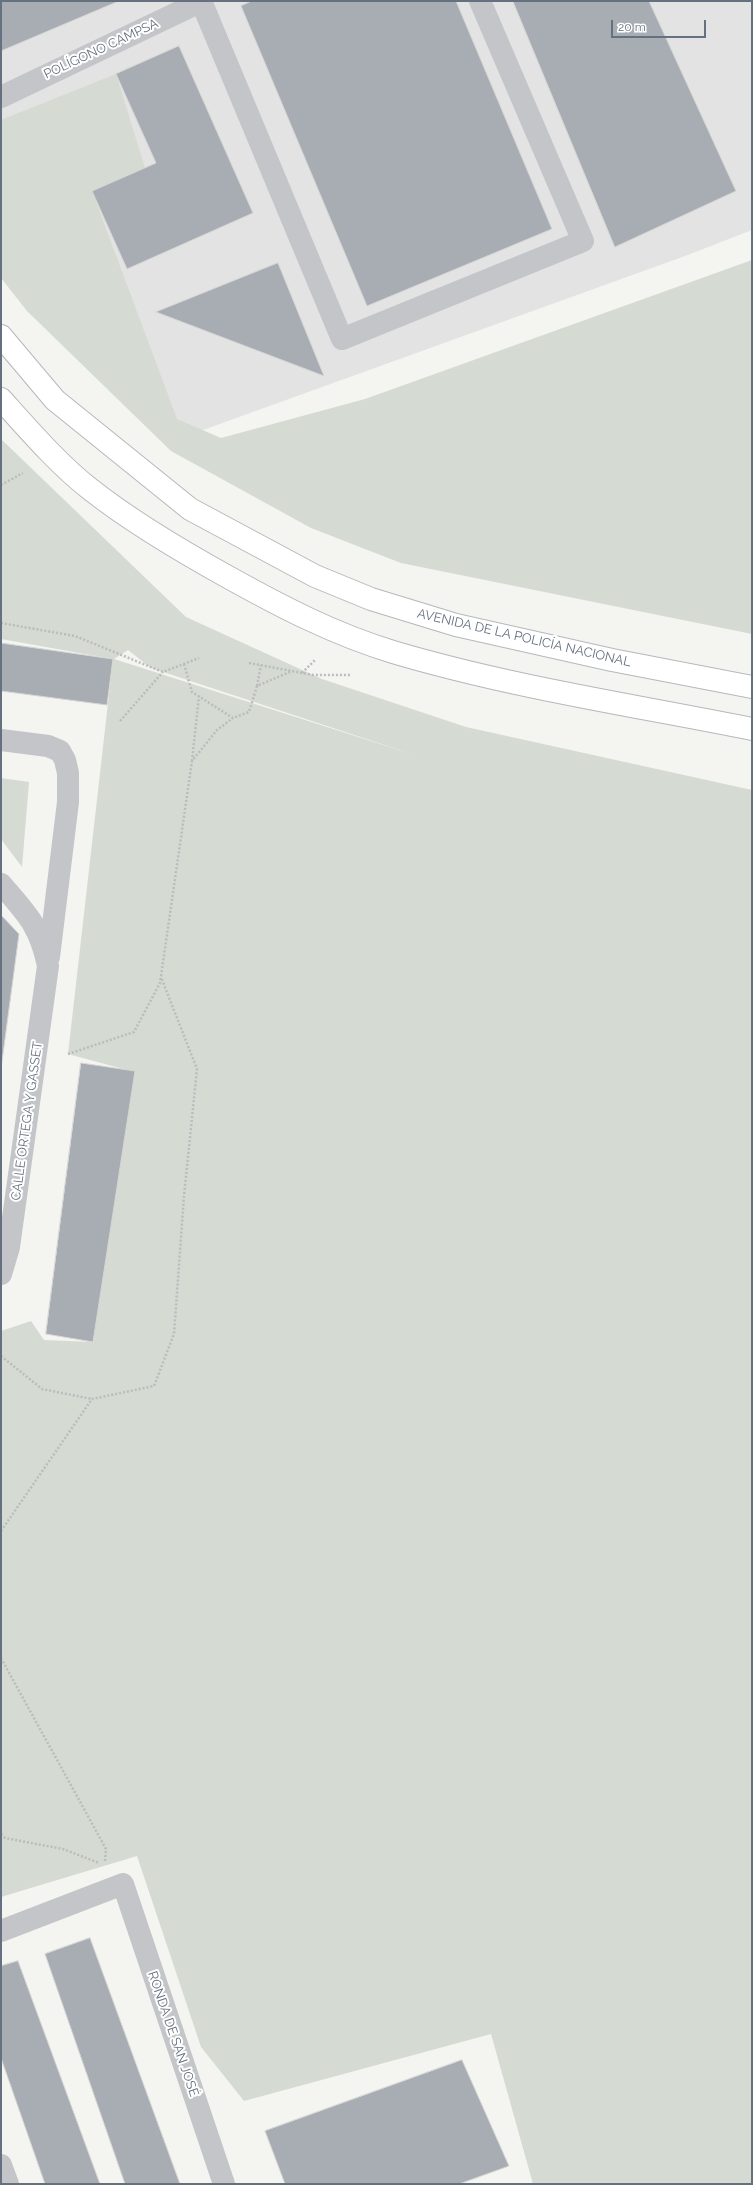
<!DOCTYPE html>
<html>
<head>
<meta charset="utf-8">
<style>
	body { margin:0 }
	#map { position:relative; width:753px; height:2185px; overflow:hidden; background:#f4f4f1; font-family:Raleway,sans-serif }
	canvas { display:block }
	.frame { position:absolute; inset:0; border:2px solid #667180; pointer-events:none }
	.scale { position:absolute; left:611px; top:20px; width:95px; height:18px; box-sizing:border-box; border:2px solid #667180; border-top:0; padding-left:5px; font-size:12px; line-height:14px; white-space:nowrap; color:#667180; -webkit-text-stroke:3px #fff; paint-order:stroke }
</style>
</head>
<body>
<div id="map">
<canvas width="753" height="2185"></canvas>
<div class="frame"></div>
<div class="scale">20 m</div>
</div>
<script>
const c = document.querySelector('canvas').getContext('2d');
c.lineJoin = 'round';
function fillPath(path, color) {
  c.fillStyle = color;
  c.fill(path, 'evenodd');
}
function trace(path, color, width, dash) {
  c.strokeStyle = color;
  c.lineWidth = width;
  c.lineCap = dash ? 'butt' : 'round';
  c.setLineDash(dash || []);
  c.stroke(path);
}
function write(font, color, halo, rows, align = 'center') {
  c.font = font + ' Raleway,sans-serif';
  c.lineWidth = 4;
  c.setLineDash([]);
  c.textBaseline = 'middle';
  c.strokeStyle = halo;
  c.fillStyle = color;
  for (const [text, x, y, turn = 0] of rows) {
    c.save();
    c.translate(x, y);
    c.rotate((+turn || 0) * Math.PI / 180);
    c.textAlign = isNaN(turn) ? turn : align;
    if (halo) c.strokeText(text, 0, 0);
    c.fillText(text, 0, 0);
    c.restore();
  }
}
fillPath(new Path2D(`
	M1 1H752V230L685 256 178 439 1 152Z`), '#e2e3e2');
fillPath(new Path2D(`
	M116 74 145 168 92 191 177 419 221 438 365 399 752 260V634L401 563 311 528 171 451 27 311 1 278V120Z
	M1 439 186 617 322 679 466 727 752 790V2184H533L491 2034 244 2101 201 2047 137 1856 1 1897V1331L31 1321 44 1340 93 1342 127 1070 68 1054 113 659 1 639ZM128 650 151 668 418 756 114 659Z
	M1 778 29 782 22 867 1 839Z`), '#d5dbd2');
const building = new Path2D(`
	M1 1H119L1 51Z
	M252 1H456L552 229 367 306 241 6Z
	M513 1H649L736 191 615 247Z
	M179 46 253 213 127 269 92 191 156 163 116 74Z
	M278 263 324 376 156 312Z
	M1 643 113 659 107 705 1 691Z
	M1 915 19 934 1 1069Z
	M81 1063 135 1071 93 1342 46 1334Z
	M90 1938 180 2184H125L45 1954Z
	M18 1961 100 2184H45L1 2058V1966Z
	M462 2060 509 2166 459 2184H285L265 2131Z`);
fillPath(building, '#a8adb4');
trace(building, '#d5d6d4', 1);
const secondary = new Path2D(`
	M1 336 55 400 190 509 315 576 371 599 456 625 612 660 752 687
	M1 399C27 428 59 465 90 489 133 523 181 551 228 577 282 607 334 634 393 652 511 687 632 705 752 729`);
trace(secondary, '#b5b8bd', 24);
trace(new Path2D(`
	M1 485 23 473
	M1 623 75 636 163 672 199 658
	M249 663 313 675H351
	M184 664 192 692 233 718 249 712 257 686 292 671
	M302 673 316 659
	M257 686 261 665
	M120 721 163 672
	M192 761 199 696
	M68 1054 134 1032 160 983 192 761 217 730 233 718
	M1 1356 42 1389 92 1399
	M1 1531 92 1399 154 1386 174 1334 184 1196 197 1069 161 977
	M1 1658 106 1849 105 1861
	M1 1834 5 1838 63 1849 99 1863`), '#babcbe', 2.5, [2, 2]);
trace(new Path2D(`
	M201 1 342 339 583 241 480 1
	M1 97 202 1
	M1 740 48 746 60 751 65 760 68 773V802L49 957
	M1 884C27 914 40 926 48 966L9 1247 1 1274
	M1 1931 123 1884 224 2184
	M1 2165 8 2184`), '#c3c5c9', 22);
trace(secondary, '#fff', 22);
write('13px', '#667180', '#fff', [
	["POLÍGONO CAMPSA",101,49,-25],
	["AVENIDA DE LA POLICÍA NACIONAL",524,638,13],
	["CALLE ORTEGA Y GASSET",27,1121,-82],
	["RONDA DE SAN JOSÉ",173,2034,71]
]);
</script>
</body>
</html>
